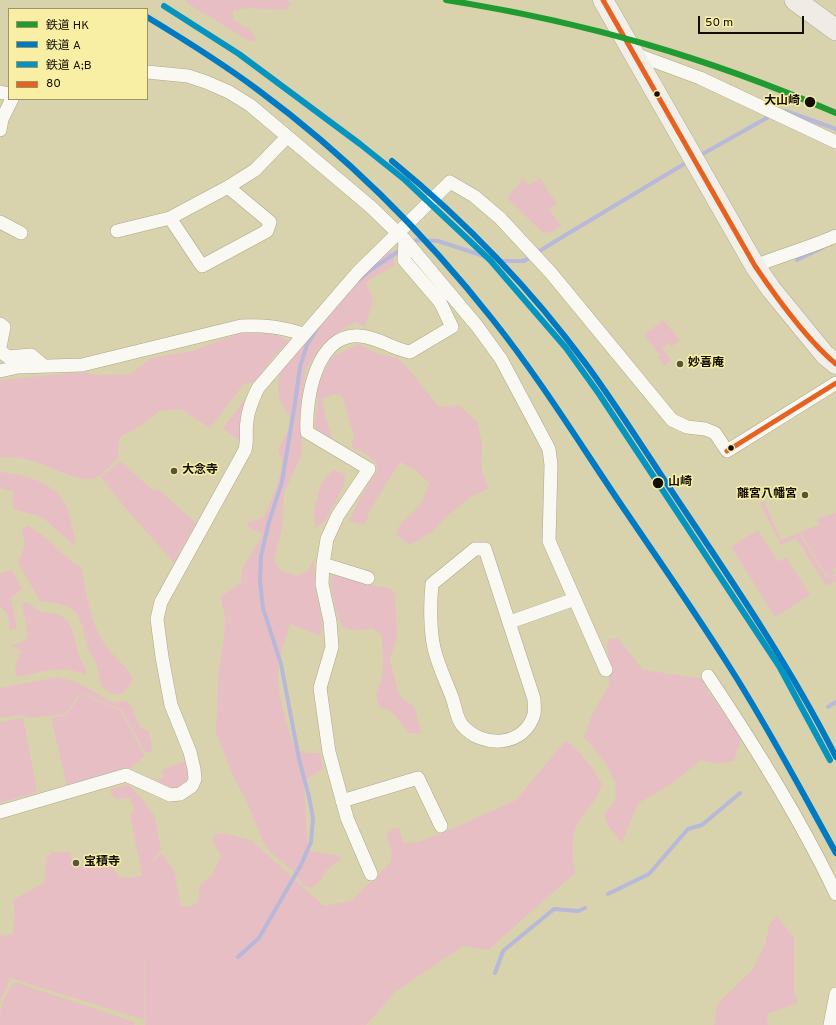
<!DOCTYPE html>
<html>
<head>
<meta charset="utf-8">
<style>
	body { margin:0 }
	#map { position:relative; width:836px; height:1025px; overflow:hidden; background:#d8d3ac; font-family:Overpass,"Noto Sans JP",sans-serif }
	canvas { display:block }
	.legend { position:absolute; left:8px; top:8px; width:140px; height:92px; box-sizing:border-box; background:#f8efa5; border:1px solid #9c9563; margin:0; padding:5px 7px; list-style:none; font-size:12px; color:#130f00 }
	.legend li { display:flex; align-items:center; gap:8px; height:20px }
	.legend b { width:20px; border:1px solid #9c9563 }
	.scale { position:absolute; left:698px; top:16px; width:106px; height:18px; box-sizing:border-box; border:2px solid #130f00; border-top:0; padding-left:5px; font-size:12px; line-height:14px; white-space:nowrap; color:#130f00; -webkit-text-stroke:3px #f8efa5; paint-order:stroke }
</style>
</head>
<body>
<div id="map">
<canvas width="836" height="1025"></canvas>
<ul class="legend">
<li><b style="height:5px;background:#209b31"></b>鉄道 HK</li>
<li><b style="height:5px;background:#007ac2"></b>鉄道 A</li>
<li><b style="height:5px;background:#0593bf"></b>鉄道 A;B</li>
<li><b style="height:5px;background:#e76120"></b>80</li>
</ul>
<div class="scale">50 m</div>
</div>
<script>
const c = document.querySelector('canvas').getContext('2d');
c.lineJoin = 'round';
function fillPath(path, color) {
  c.fillStyle = color;
  c.fill(path, 'evenodd');
}
function trace(path, color, width, dash) {
  c.strokeStyle = color;
  c.lineWidth = width;
  c.lineCap = dash ? 'butt' : 'round';
  c.setLineDash(dash || []);
  c.stroke(path);
}
function write(font, color, halo, rows, align = 'center') {
  c.font = font + ' Overpass,"Noto Sans JP",sans-serif';
  c.lineWidth = 3;
  c.setLineDash([]);
  c.textBaseline = 'middle';
  c.strokeStyle = halo;
  c.fillStyle = color;
  for (const [text, x, y, turn = 0] of rows) {
    c.save();
    c.translate(x, y);
    c.rotate((+turn || 0) * Math.PI / 180);
    c.textAlign = isNaN(turn) ? turn : align;
    if (halo) c.strokeText(text, 0, 0);
    c.fillText(text, 0, 0);
    c.restore();
  }
}
fillPath(new Path2D(`
	M186 0H286L291 2 286 10 247 8 233 11V20L250 30 257 41H249L187 3Z
	M523 178 529 185 540 178 557 204 549 209 561 226 552 232 543 233 507 198Z
	M389 248 394 258 395 265 366 282 373 300 365 327 355 322 331 337 319 348 306 369 301 405 302 454 284 493 282 528 274 562 282 571 298 576 308 571 314 559 315 585 322 621 321 636 290 624C287 637 280 650 279 663 275 689 287 725 295 749L309 753H320L323 769 307 779 304 786 308 850C320 854 331 852 342 858L326 871 321 880 312 888 304 886 293 871 270 852 264 844 246 800 234 778 216 733 218 677 224 637 225 618 221 597 241 582 242 569 263 534 253 530 246 523 263 518C270 506 283 472 282 460 281 457 279 453 278 451 282 441 290 429 290 418 289 413 284 409 282 405 277 395 277 381 281 372L319 321Z
	M663 320 680 340 671 347 668 343 662 348 671 360 664 366 657 357 660 355 644 335Z
	M245 331 275 334 289 341 274 356 255 382 244 384 210 428 181 409 160 411 134 430 122 435 119 441 118 458C112 464 105 472 98 477 84 485 53 468 39 463 27 459 13 456 0 458V380L82 372 99 375 131 374 151 358 192 351Z
	M359 344 378 354 397 358 405 365 439 407 459 405 477 422 482 442 481 467 488 489 469 498 444 519 432 532 410 545 396 535 400 524 421 504 429 483 415 470 400 462 370 510 365 525 349 521 358 502 377 470 375 461 361 451 351 448 354 437 342 396 335 394 322 399 326 419 333 440 314 431 318 398 315 395 323 373 333 356Z
	M249 394 241 442 223 428Z
	M120 461 154 491 158 489 196 523 174 563 127 510 101 477Z
	M333 470 345 474 344 485 326 520 315 529 314 509 322 481Z
	M0 472C21 474 51 481 63 500 71 513 73 531 76 545H74L42 517 13 509V491L0 488Z
	M764 501 781 540 799 533 827 578 836 575V582L826 586 796 538 781 545 760 503Z
	M836 513V568L833 570 836 574 828 577 800 532 819 525 817 520 821 517Z
	M27 526C49 535 60 556 81 567 87 591 88 616 101 638 109 654 125 663 133 679L127 689 118 695C95 689 102 681 96 663 94 658 90 655 88 650 83 637 84 616 70 608 62 603 50 603 40 601L18 563 25 545 22 529Z
	M758 530 778 562 786 557 810 595 775 617 731 547Z
	M12 570 22 589 11 597 17 628 9 630C10 620 9 613 0 607V573Z
	M335 574 367 585 389 588 395 592 397 636 390 660 399 695 415 708 421 733H409L391 711 379 707 376 694C386 671 383 659 382 635L372 628 357 631 342 627 335 607 330 579Z
	M22 603H29C43 616 44 610 59 615 75 621 74 643 79 656 82 665 86 664 86 675 63 664 41 672 17 677 13 668 17 660 21 651L11 645 20 643 28 637Z
	M618 638 643 670 704 679 706 688 741 739 734 761 719 764 700 760C681 778 662 791 638 803L622 843 607 824 604 814C607 810 613 804 615 799 621 776 597 753 584 737L592 714 608 687 611 667 607 648 608 640Z
	M57 677 74 681 112 702 126 701 131 705 140 728 148 730 152 745 151 752H145L121 709 80 693 66 714 31 718 21 715 0 718V688Z
	M81 694 120 710 145 756 129 769 67 786 51 718 67 715Z
	M23 718 37 792 0 803V722Z
	M566 740C581 753 592 766 602 784 596 803 589 806 579 821 570 836 572 857 575 873L488 950 463 946 395 992 366 1025H145L146 1020 143 907 145 1020 10 978 0 1003V936L13 934 15 912 13 900 45 882 46 858 52 852H70L72 860 77 866H94L96 860 104 857 112 860 113 869 119 877 130 878 142 875 130 816 134 810 130 798 116 799 111 794 110 789 129 785 144 801 155 817 161 850 144 872 161 853 175 872 176 882 181 906 189 907 198 902 200 885 212 875 221 856 212 841 216 834 222 833 251 840 324 906 351 901 390 863 392 853 386 835 392 829 399 828 403 843 418 842 443 833 516 800Z
	M185 761C189 772 189 777 182 786 173 789 164 788 158 779L164 777 162 770Z
	M777 916 794 938V990L798 1003 767 1014 768 1025H714L717 1004 753 969 766 942 769 925Z
	M15 982 134 1022 135 1025H0C0 1005 3 998 15 982Z`), '#e8bec5');
trace(new Path2D(`
	M780 113 786 111 836 129
	M699 156 772 115
	M411 243 417 240 438 241 499 261H524L554 242 689 161
	M797 260 822 248
	M359 280 369 271 402 249
	M828 707 836 702
	M608 894 649 874 688 829 702 825 740 793
	M238 957 259 938 301 865 311 842 313 818 309 797 299 759 281 664 263 608 260 581 261 556 269 522 282 482 295 403 300 367 307 345 318 327
	M495 973 503 951 554 909 578 911 585 908`), '#b7b8da', 4);
const minor = new Path2D(`
	M635 54 700 78 836 142
	M147 72 188 76 206 82 229 92 250 105 371 207 405 240 477 326 501 359 549 449 551 465 549 541 606 670
	M0 92 9 94
	M0 130 2 119 12 99
	M170 218 202 266 267 231 270 222 228 187
	M0 222 21 233
	M117 231 170 218 228 187 255 170 287 137
	M755 266C782 255 809 248 836 236
	M0 324 4 327 0 347
	M0 351 8 357 31 355 44 366
	M0 371 18 367 82 365 241 326C265 325 281 327 303 334
	M475 549H485L534 699C534 704 535 710 534 714 525 747 482 749 462 725 457 719 455 707 453 700 447 683 438 666 434 648 430 630 430 603 432 584Z
	M323 564 368 578
	M510 622 575 599
	M708 676C755 746 800 818 836 894
	M342 801 418 778 441 826
	M0 812 126 775 170 795 180 794 192 786 195 779 194 769 190 752 171 705 162 657 157 619 161 602 245 450C248 439 245 431 247 421 248 409 253 399 258 388L358 272 450 182 474 196 500 218 551 273 672 420 687 427 705 429 715 433 727 451 836 383
	M371 874 347 818 329 752 320 688 332 647 330 621 322 584 323 564 327 539 338 515 369 469 307 432C305 400 316 332 360 336 378 337 392 349 410 352L452 327 440 302 404 260 405 240
	M830 1025 836 994`);
const primary = new Path2D(`
	M603 0 755 266 771 289 825 355 836 364`);
const trunk = new Path2D(`
	M795 0 836 30`);
trace(minor, '#aba888', 14);
trace(primary, '#b4ac98', 21);
trace(trunk, '#b4ac98', 22);
trace(minor, '#f9f8f3', 13);
trace(primary, '#f2efe8', 20);
trace(trunk, '#f0ece5', 21);
trace(new Path2D(`
	M603 0 755 266C776 297 808 341 836 364
	M727 451 836 383`), '#e76120', 5);
trace(new Path2D(`
	M446 0C585 22 706 57 836 113`), '#209b31', 6);
trace(new Path2D(`
	M147 17C185 40 222 63 258 90 346 155 425 234 493 320 540 379 580 444 622 506 658 559 695 612 729 666 768 727 801 790 836 853
	M392 161C465 221 530 288 586 364 622 413 653 464 687 514 740 593 793 672 836 757`), '#007ac2', 6);
trace(new Path2D(`
	M164 6 239 54 360 144 405 180 490 260 566 348 599 394 779 666 830 760`), '#0593bf', 6);
for (const [x, y, r, color] of [
	[657,94,3.5,"#130f00"],
	[810,102,6,"#130f00"],
	[680,364,4,"#58543c"],
	[731,448,3.5,"#130f00"],
	[174,471,4,"#58543c"],
	[658,483,6,"#130f00"],
	[805,495,4,"#58543c"],
	[76,863,4,"#58543c"]
]) {
  const dot = new Path2D();
  dot.arc(x, y, r, 0, 2 * Math.PI);
  c.fillStyle = color;
  c.fill(dot);
  trace(dot, '#f8efa5', 1.5);
}
write('bold 12px', '#130f00', '#f8efa5', [
	["大山崎",800,102],
	["山崎",668,483,"left"]
], 'right');
write('bold 12px', '#130f00', '#f8efa5', [
	["妙喜庵",688,364],
	["大念寺",182,471],
	["離宮八幡宮",797,495,"right"],
	["宝積寺",84,863]
], 'left');
</script>
</body>
</html>
